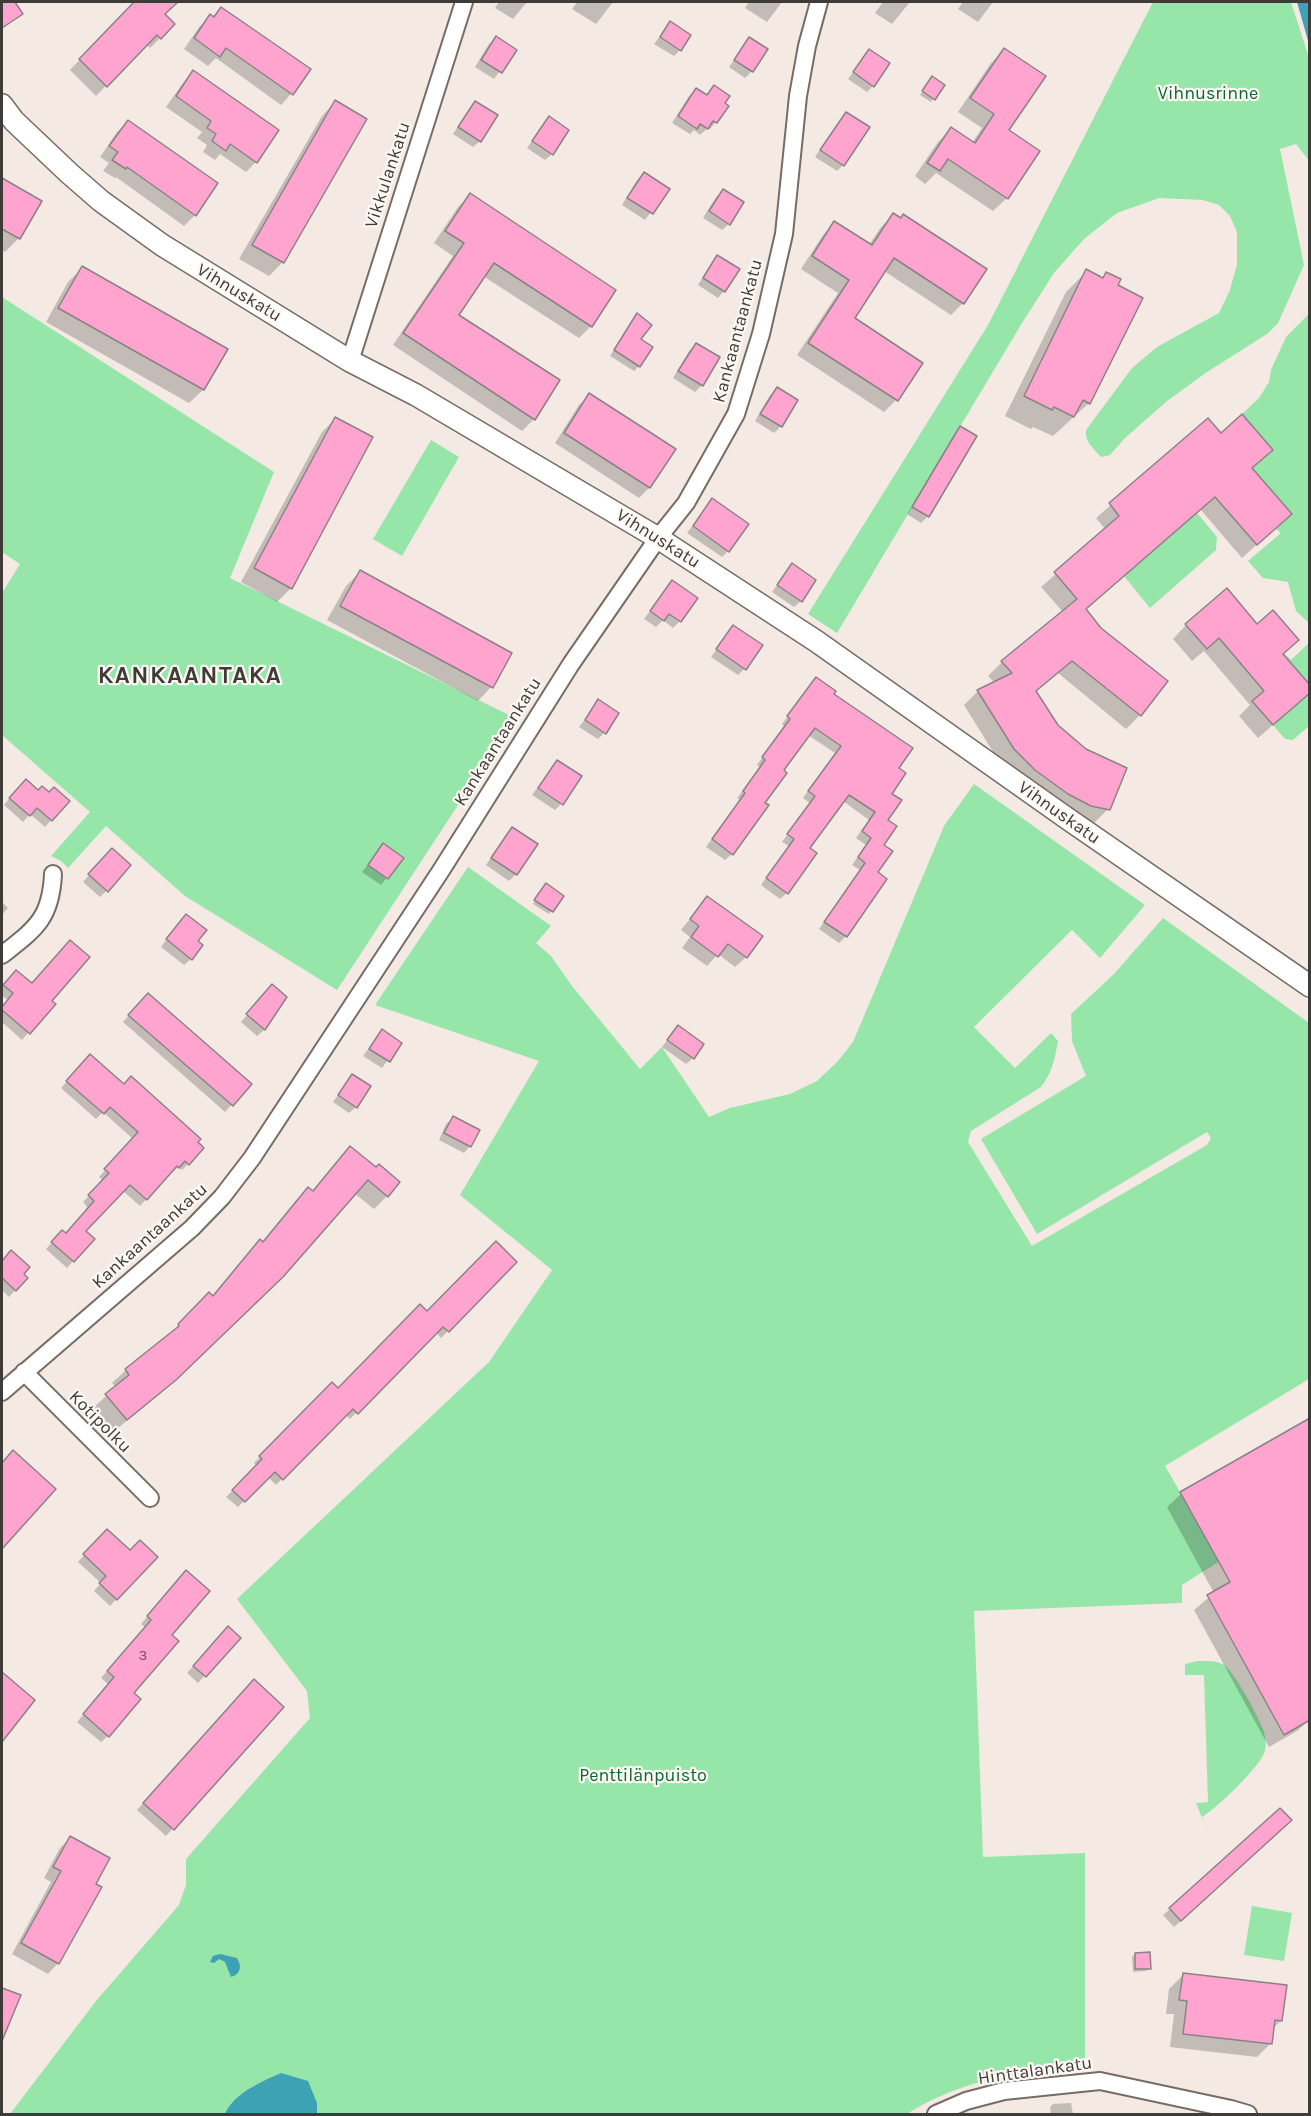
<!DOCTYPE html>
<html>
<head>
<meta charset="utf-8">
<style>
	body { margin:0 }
	#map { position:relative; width:1311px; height:2116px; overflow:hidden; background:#f4eae3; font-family:Karla,sans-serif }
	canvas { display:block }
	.frame { position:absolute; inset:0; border:3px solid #3f3b38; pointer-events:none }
</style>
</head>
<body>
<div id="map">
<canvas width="1311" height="2116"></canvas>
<div class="frame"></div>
</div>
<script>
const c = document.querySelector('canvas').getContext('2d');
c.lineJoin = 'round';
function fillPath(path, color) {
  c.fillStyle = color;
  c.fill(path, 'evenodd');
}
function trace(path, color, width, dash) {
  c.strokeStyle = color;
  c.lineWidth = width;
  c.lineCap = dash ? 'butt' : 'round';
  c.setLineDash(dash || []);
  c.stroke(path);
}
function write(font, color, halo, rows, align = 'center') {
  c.font = font + ' Karla,sans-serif';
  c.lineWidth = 4.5;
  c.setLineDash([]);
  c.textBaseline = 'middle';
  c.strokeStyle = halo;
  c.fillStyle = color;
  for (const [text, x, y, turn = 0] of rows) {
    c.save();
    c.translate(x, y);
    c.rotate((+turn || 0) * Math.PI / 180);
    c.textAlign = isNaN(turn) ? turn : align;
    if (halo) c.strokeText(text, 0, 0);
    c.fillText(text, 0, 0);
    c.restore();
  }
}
fillPath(new Path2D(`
	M1153 2H1291L1309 58 1310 162 1296 144 1280 149 1304 265 1278 323 1267 334 1207 372 1167 401 1124 439 1110 455 1101 457C1094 449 1084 441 1086 430L1132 368 1157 347 1219 313 1230 290 1237 264V232L1230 216 1219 205 1203 200 1159 198 1117 213 1084 239 1054 273 1022 323 837 633 808 614 988 325Z
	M2 297 274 472 230 578 515 718 337 990 185 896 106 826 68 868 61 861 51 856 90 812 2 735V593L20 564 2 552Z
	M1309 314V623L1296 611 1288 582 1263 578 1248 561 1281 533 1276 529 1292 514 1252 468 1273 450 1242 414 1259 398 1269 382 1271 370 1286 337Z
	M431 440 459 457 402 556 373 539Z
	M1197 513 1217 537 1216 550 1150 608 1124 576Z
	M1309 643V685L1272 663 1284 653 1291 660Z
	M1309 693V726L1293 740 1285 739 1273 725Z
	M974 784 1145 905 1100 958 1072 930 974 1027 1015 1068 1051 1033 1058 1041C1055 1058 1052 1073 1041 1087L971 1131 968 1142 1032 1246 1207 1145 1211 1138 1207 1132 1037 1234 981 1139 1086 1076 1072 1041 1071 1014 1114 974 1163 918 1309 1023V1379L1165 1466 1220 1561 1182 1585V1603L974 1611 983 1857 1085 1853V2062C1075 2076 1046 2072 1029 2074 986 2077 943 2091 907 2114H10L96 2001 179 1905 186 1885V1859L310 1718 307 1691 237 1599 489 1362 552 1270 460 1195 539 1061 375 1005 468 867 551 926 536 943 551 956 572 986 640 1069 662 1047 709 1117 730 1108 790 1094 817 1081 838 1061 853 1042 944 826Z
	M1197 1661C1206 1661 1217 1660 1224 1665 1236 1674 1259 1718 1264 1732 1266 1738 1266 1745 1265 1751 1260 1767 1217 1808 1202 1817L1214 1847 1196 1803 1208 1802 1204 1675H1185V1664Z
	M1252 1906 1292 1913 1284 1961 1244 1955Z`), '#96e5a9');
fillPath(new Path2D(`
	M1297 2H1309V44Z
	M220 1954 237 1958C242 1966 241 1974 231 1977L225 1962 219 1959 214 1963 210 1962 213 1956Z
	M281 2073 308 2081 317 2103V2114H225C234 2093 261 2082 281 2073Z`), '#3da2b3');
fillPath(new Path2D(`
	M2 2H13L21 14 2 29Z
	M135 2H176L163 14 160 38 150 48 146 44 96 96 70 70Z
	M499 2H527L513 19 495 8Z
	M577 2H613L596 24 572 9Z
	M749 2H782L767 22 745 8Z
	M883 2H910L892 24 875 13Z
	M963 2H993L978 22 958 9Z
	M222 9 309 70 291 94 281 105 216 58 208 66 184 49 200 26Z
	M670 23 680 50 674 56 654 44Z
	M496 38 515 50 494 79 475 67 489 44Z
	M749 39 752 71 745 78 729 67Z
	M1004 50 1007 130 1038 152 1007 198 993 211 936 173 925 184 915 176 938 142 951 129 972 143 982 128 958 112 991 63Z
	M869 51 873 86 867 92 848 79Z
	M194 72 256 162 246 172 220 154 215 160 203 152 207 145 197 138 202 132 166 107 183 83Z
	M930 81 943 85 931 102 920 95Z
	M714 87 716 122 710 129 708 128 700 135 694 130 690 134 672 123 689 96 696 90 706 96Z
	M335 102 365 119 283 262 269 276 239 259 322 116Z
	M475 103 480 141 473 147 453 134 469 109Z
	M846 114 843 165 837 171 815 157 840 120Z
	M549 118 552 154 545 160 527 148Z
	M128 122 216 184 195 215 184 226 116 177 115 178 103 171 109 163 100 157 117 132Z
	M644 174 668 189 645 220 622 205 637 180Z
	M2 179 40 201 19 238 5 252 2 250Z
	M723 191 729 224 722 230 703 218 716 197Z
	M470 195 591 326 579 338 483 276 457 315 534 419 522 431 393 345 453 256 434 243 458 207Z
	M893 215 985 269 963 303 951 315 884 271 853 319 921 363 896 400 884 412 797 355 838 293 801 269 823 235 835 223 869 245 881 227Z
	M718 257 724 291 718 298 698 285 711 264Z
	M82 268 226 350 203 390 189 403 46 322 68 282Z
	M1087 271 1102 279 1107 274 1089 403 1053 436 1033 427 1031 429 1005 416 1066 292Z
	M637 315 639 366 634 371 610 356 632 320Z
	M696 345 718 358 702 385 695 392 673 378 689 351Z
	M777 389 796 400 781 426 774 433 755 421 770 395Z
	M590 395 674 449 649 488 639 498 555 443 579 405Z
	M335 419 291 588 277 602 241 582 322 432Z
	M1208 420 1221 435 1271 450 1251 469 1290 514 1242 558 1201 510 1085 610 1140 715 1126 729 1058 673 1035 692 1108 809 1094 823 1077 819 1000 763 964 705 978 691 995 683 988 676 1002 662 1063 612 1041 587 1106 530 1096 518Z
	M960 428 928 516 921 523 907 514 954 435Z
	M712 500 728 551 722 557 687 533Z
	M792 565 801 601 794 607 772 592Z
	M360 572 510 654 491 687 478 701 327 620 346 586Z
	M672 582 680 621 673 628 663 620 656 627 644 619Z
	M1186 625 1282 655 1298 703 1258 738 1239 716 1250 705 1204 651 1192 661 1173 639Z
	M733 626 744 669 738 675 711 657Z
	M816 679 832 694 897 769 876 872 885 879 846 936 839 943 819 929 860 870 852 865 866 845 856 838 869 820 843 801 808 849 787 893 780 899 761 885 789 846 782 842 810 803 803 798 835 753 808 735 782 771 732 854 725 860 706 847 740 800 737 798 760 767 757 765 784 726 782 724Z
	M599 701 604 733 598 739 579 727Z
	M557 761 561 804 555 810 532 795Z
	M19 787 51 820 45 827 30 814 23 822 4 805Z
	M512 829 516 874 509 881 486 865 506 835Z
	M384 845 402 858 381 885 362 872Z
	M105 857 106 891 100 897 83 882Z
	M543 888 562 896 549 914 533 904Z
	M707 898 746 957 735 967 718 954 707 966 682 948 690 937 681 930Z
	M2 902 8 908 2 915Z
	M179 922 196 941 191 959 184 965 161 947Z
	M10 978 54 1004 22 1040 2 1022V1008L8 1001 2 995V988Z
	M266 993 285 997 264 1030 257 1036 241 1022Z
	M141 1001 250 1084 225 1112 123 1022Z
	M382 1031 400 1043 382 1068 363 1056Z
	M672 1034 693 1058 686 1064 662 1047Z
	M84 1063 188 1164 182 1170 178 1167 172 1173 170 1172 140 1206 123 1191 84 1231 93 1239 67 1268 46 1249 56 1238 66 1234 88 1208 83 1202 104 1181 99 1177 133 1139 103 1112 96 1119 61 1088Z
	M352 1076 356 1107 349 1113 333 1102Z
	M453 1118 470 1146 464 1153 439 1140 446 1124Z
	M350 1148 387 1196 374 1209 354 1193 268 1290 161 1393 113 1432 93 1408 116 1387 112 1383 126 1370 166 1338 209 1294 212 1297 247 1255 260 1242 261 1243 295 1202 308 1189 312 1192Z
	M11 1252 21 1274 26 1278 9 1297 2 1290V1263Z
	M515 1262 441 1338 436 1332 350 1419 345 1414 276 1485 268 1477 238 1507 226 1497 257 1466 254 1463 332 1384 338 1390 427 1313Z
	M1310 1419V1719L1297 1731 1269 1747 1194 1610 1214 1593 1167 1507 1181 1494Z
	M13 1453 53 1489 2 1547V1464Z
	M100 1538 130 1552 156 1557 110 1606 94 1591 101 1583 78 1562Z
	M180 1579 131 1693 108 1736 101 1742 77 1722 109 1685 101 1678 145 1627 141 1624Z
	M221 1635 239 1638 198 1683 187 1673Z
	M2 1674 33 1700 2 1739Z
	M247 1687 282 1707 166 1836 137 1810Z
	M1283 1826 1174 1927 1163 1915 1170 1909Z
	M70 1838 58 1963 48 1974 12 1954 51 1882 44 1878 60 1848Z
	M1135 1954 1149 1968 1146 1971 1133 1972 1132 1957Z
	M1183 1975 1281 2021 1272 2029 1271 2043 1257 2057 1170 2047 1174 2014H1166L1169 1989Z
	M2 1989 19 1996 2 2038Z
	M1071 2103 1073 2114H1051L1050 2107 1053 2104Z`), '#0003');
const building = new Path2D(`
	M2 2H15L23 14 2 28Z
	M134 2H178L165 14 175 24 161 39 157 35 107 87 79 59Z
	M221 7 311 69 293 95 226 48 220 57 194 38 210 14 214 17Z
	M670 21 691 35 681 51 660 37Z
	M496 36 517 50 502 73 481 60Z
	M749 37 768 49 753 72 734 60Z
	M1004 48 1046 76 1009 130 1040 151 1008 199 948 159 940 171 927 163 951 127 975 143 994 114 970 98Z
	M869 49 890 63 874 87 853 72Z
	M193 70 279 130 257 163 230 144 226 151 212 141 216 134 207 128 211 121 176 96Z
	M932 76 945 85 935 100 922 91Z
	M714 85 730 96 725 103 729 106 717 123 713 121 708 129 700 124 697 129 678 116 696 88 707 95Z
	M335 100 367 119 284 263 252 245Z
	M475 101 498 115 481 142 458 127Z
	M846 112 870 127 844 166 820 150Z
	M549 116 569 130 553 155 532 141Z
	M128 120 218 183 196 216 127 167 126 169 112 160 118 152 109 146Z
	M644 172 670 189 653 214 627 198Z
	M2 178 42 201 20 239 2 229Z
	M723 189 744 202 730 225 709 211Z
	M470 193 616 290 592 327 494 263 459 315 560 380 535 420 403 333 464 243 445 231Z
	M893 213 901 218 903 214 987 269 964 304 894 258 855 318 923 363 898 401 808 343 849 280 812 256 834 221 872 245Z
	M717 255 740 269 725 292 703 278Z
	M82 266 228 349 204 390 58 308Z
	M1086 269 1103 278 1106 272 1121 279 1118 285 1143 298 1090 404 1083 400 1074 417 1054 407 1052 410 1024 396Z
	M637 313 652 325 641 339 653 347 640 367 614 350Z
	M696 343 720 357 703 386 678 371Z
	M777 387 798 400 782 427 760 414Z
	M589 393 676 449 650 488 564 433Z
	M1242 414 1273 450 1252 468 1292 514 1257 545 1215 497 1086 609 1101 628 1168 681 1141 716 1072 661 1036 691 1058 725 1086 749 1127 768 1110 810 1091 806 1068 794 1035 770 1014 749 977 690 1012 673 1001 661 1077 599 1054 572 1119 516 1109 503 1208 418 1221 433Z
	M335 417 373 437 292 589 254 568Z
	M960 426 977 436 929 517 912 507Z
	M712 498 749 524 729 552 693 526Z
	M792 563 816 580 802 602 777 585Z
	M360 570 512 653 493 688 340 606Z
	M672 580 698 598 681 622 669 614 664 621 650 611Z
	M1227 588 1257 624 1273 610 1299 640 1283 654 1310 685V693L1273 725 1252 701 1264 691 1219 638 1207 649 1185 624Z
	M733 625 763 645 746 670 716 649Z
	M816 677 836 691 834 694 913 748 899 768 906 773 892 794 902 800 888 820 897 826 884 845 893 851 878 872 887 879 847 937 824 922 865 863 858 857 871 838 862 831 875 812 849 795 810 848 817 853 788 894 766 878 794 839 787 834 815 796 808 791 841 746 815 728 784 770 787 773 765 803 769 805 733 855 712 839 745 793 743 791 765 760 762 757 790 719 787 716Z
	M598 699 619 713 606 734 585 720Z
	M557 760 582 776 563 805 538 788Z
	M26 779 38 790 42 786 49 792 54 787 70 801 52 821 37 808 30 816 9 798Z
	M512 827 538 844 517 875 491 858Z
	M383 843 404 858 388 879 368 865Z
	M112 848 131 865 108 892 88 874Z
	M546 883 564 896 553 912 534 900Z
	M707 896 763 936 747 958 728 944 718 957 691 937 699 926 690 919Z
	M186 914 207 930 198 941 203 945 192 960 166 939Z
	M70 940 90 957 52 1001 56 1004 30 1034 2 1010V1007L13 993 3 985 16 970 32 983Z
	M272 984 287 997 265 1030 246 1014Z
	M148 993 252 1084 233 1106 128 1015Z
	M678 1025 704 1044 694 1059 667 1040Z
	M382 1029 402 1043 390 1062 369 1049Z
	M90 1054 124 1084 131 1076 201 1139 198 1142 204 1148 189 1165 185 1161 179 1168 177 1166 147 1200 130 1185 86 1231 95 1239 74 1262 51 1242 62 1230 66 1233 94 1201 88 1195 109 1173 104 1169 138 1132 110 1107 104 1114 66 1081Z
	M352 1074 371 1086 357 1108 338 1095Z
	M453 1116 480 1130 471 1147 444 1133Z
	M350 1146 376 1167 379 1164 400 1182 388 1197 368 1180 283 1277 176 1380 127 1420 105 1394 129 1375 125 1369 179 1326 178 1324 209 1292 213 1296 260 1239 263 1242 308 1187 313 1191Z
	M496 1241 517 1262 449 1332 443 1327 358 1414 353 1409 283 1480 275 1472 245 1502 232 1490 262 1459 259 1456 332 1382 338 1388 420 1304 427 1311Z
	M11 1250 30 1267 24 1274 28 1278 16 1291 2 1278V1261Z
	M1310 1418V1720L1284 1735 1207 1595 1230 1582 1180 1492Z
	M13 1450 56 1489 2 1549V1463Z
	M107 1529 130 1550 140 1540 158 1557 117 1600 99 1583 106 1576 83 1554Z
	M186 1570 210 1591 172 1635 179 1641 134 1693 141 1699 109 1737 83 1714 114 1677 107 1671 151 1620 147 1616Z
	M228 1626 241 1638 206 1677 193 1666Z
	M2 1672 35 1700 2 1742Z
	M254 1679 284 1707 174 1830 143 1803Z
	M1280 1808 1292 1820 1181 1921 1169 1908Z
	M70 1836 110 1858 96 1884 102 1887 59 1964 21 1943 61 1871 53 1867Z
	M1150 1952 1151 1969H1135V1953Z
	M1183 1973 1287 1985 1282 2021 1275 2020 1272 2044 1183 2034 1187 2001 1179 2000Z
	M2 1988 21 1995 2 2041Z`);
fillPath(building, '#ffa4cf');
trace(building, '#8c8186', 1.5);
const minor = new Path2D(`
	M350 361 464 2
	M2 955C35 929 51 919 53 874
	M24 1372 150 1498
	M2 1392 192 1228 222 1197 252 1158 442 869 571 664 658 538 686 503 736 414 761 334 784 234 798 96 807 46 819 2
	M936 2114 966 2101 1004 2091 1100 2081 1231 2109 1248 2114`);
const tertiary = new Path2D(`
	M2 105 14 121 70 174 101 201 162 245 350 361 416 395 658 538 816 641 1068 819 1310 986`);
trace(minor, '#756c66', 20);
trace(tertiary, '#756c66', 24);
trace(minor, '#fff', 16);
trace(tertiary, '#fff', 21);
write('15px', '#6f555e', null, [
	["3",143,1656]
]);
write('18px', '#096831', '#fef8f4', [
	["Vihnusrinne",1208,94],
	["Penttilänpuisto",643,1776]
]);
write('18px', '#3f3b38', '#fef8f4', [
	["Vikkulankatu",388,175,-72],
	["Vihnuskatu",239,293,31],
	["Kankaantaankatu",738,331,-75],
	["Vihnuskatu",658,539,32],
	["Kankaantaankatu",498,742,-58],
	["Vihnuskatu",1059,813,35],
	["Kankaantaankatu",150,1236,-42],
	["Kotipolku",100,1422,45],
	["Hinttalankatu",1035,2071,-8]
]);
c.letterSpacing = '1.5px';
write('bold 24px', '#3f3b38', '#fef8f4', [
	["KANKAANTAKA",190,676]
]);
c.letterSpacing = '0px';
</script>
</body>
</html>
